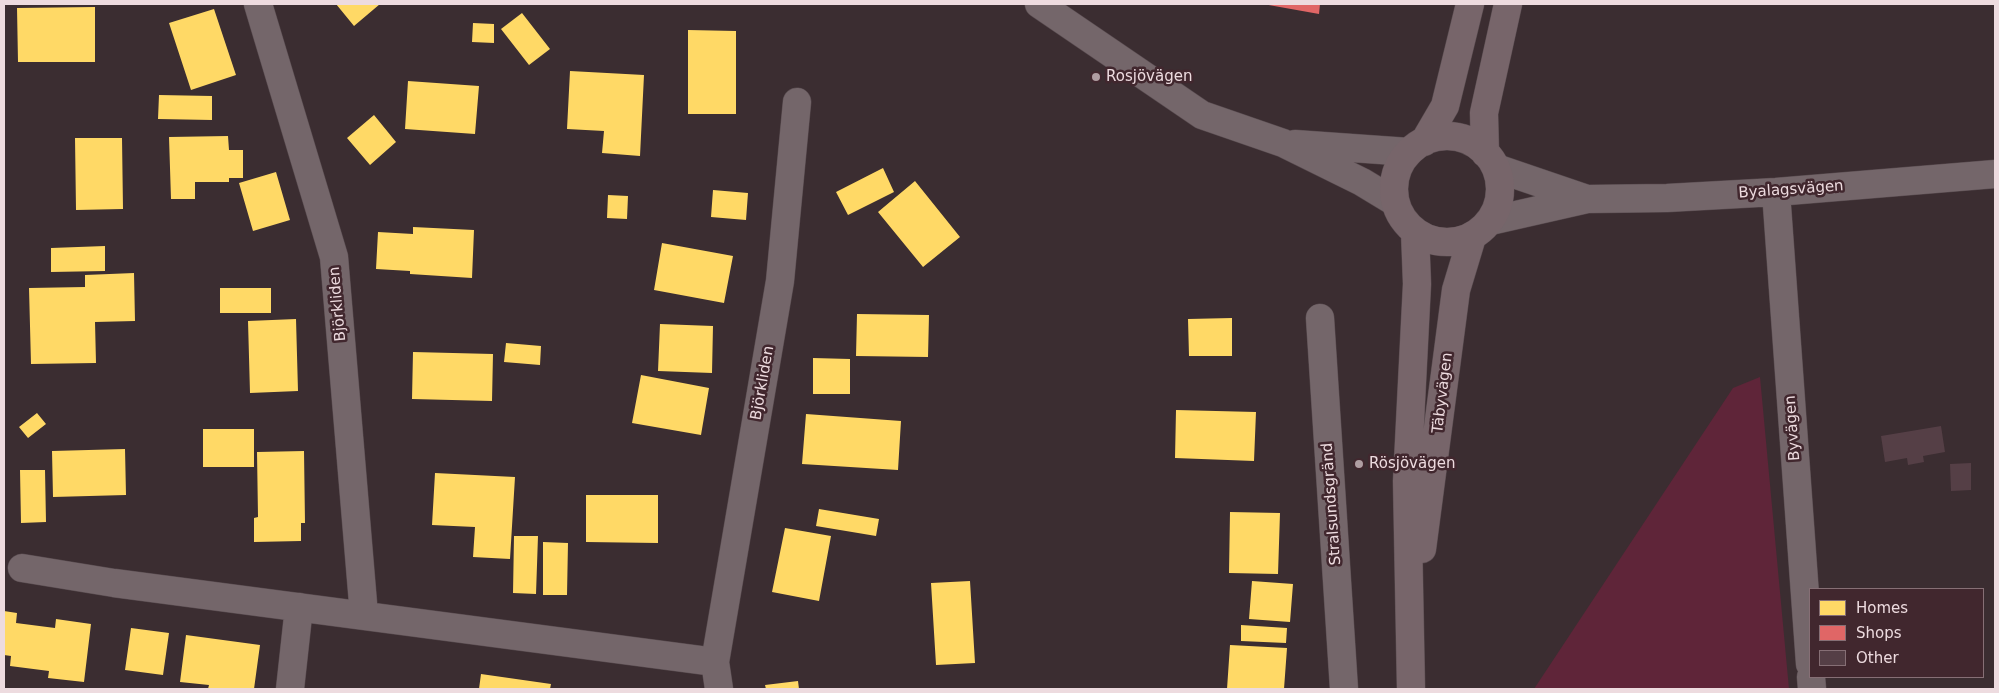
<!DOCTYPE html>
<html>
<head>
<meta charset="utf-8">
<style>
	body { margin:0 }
	#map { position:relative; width:1999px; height:693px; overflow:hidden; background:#3b2d31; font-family:"DejaVu Sans",sans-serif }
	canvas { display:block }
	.frame { position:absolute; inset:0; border:5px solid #eddbdf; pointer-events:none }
	.legend { position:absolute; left:1809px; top:588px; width:175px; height:90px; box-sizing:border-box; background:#41272e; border:1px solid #866f75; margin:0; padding:6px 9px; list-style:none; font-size:15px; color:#eddbdf }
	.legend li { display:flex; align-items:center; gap:10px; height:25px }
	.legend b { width:25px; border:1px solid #866f75 }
</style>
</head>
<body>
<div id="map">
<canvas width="1999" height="693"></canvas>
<div class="frame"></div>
<ul class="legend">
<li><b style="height:14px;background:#ffd966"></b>Homes</li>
<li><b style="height:14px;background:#e06666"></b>Shops</li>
<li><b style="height:14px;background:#553f46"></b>Other</li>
</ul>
</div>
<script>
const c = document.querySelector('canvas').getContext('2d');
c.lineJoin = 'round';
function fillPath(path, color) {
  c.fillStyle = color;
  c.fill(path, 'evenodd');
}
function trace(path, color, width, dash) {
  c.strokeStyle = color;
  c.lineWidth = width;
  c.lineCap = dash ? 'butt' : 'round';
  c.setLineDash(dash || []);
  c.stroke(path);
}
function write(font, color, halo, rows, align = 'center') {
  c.font = font + ' "DejaVu Sans",sans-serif';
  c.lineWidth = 5;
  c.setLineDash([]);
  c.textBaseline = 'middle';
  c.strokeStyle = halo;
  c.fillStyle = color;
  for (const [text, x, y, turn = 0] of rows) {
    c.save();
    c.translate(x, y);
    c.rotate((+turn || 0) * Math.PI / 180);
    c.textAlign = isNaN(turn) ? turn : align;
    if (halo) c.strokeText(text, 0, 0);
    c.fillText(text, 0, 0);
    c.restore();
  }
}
fillPath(new Path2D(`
	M1760 377 1789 689H1534L1733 388Z`), '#5f2539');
fillPath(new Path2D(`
	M336 4H380L354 26Z
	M95 7V62H18L17 8Z
	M214 9 236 75 191 90 169 23Z
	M522 13 550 49 529 65 501 29Z
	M473 23 494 24V43L472 42Z
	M688 30 736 31V114H688Z
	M570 71 644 75 640 156 602 153 604 131 567 129Z
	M408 81 479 86 475 134 405 129Z
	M159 95 212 96V120L158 119Z
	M374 115 396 142 370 165 347 138Z
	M228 136 229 150H243V178H229V182H195V199H171L169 137Z
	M75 138H122L123 209 76 210Z
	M883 168 894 192 848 215 836 192Z
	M276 172 290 220 253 231 239 183Z
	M915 181 960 237 923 267 878 212Z
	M713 190 748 193 746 220 711 217Z
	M608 195 628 196 627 219 607 218Z
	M413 227 474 230 472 278 410 274V271L376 269 378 232 413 234Z
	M662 243 733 256 724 303 654 290Z
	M105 246V271L51 272V248Z
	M134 273 135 321 95 322 96 363 31 364 29 288 85 287V275Z
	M220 288H271V313H220Z
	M857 314 929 315 928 357 856 356Z
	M1232 318V356H1189L1188 319Z
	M296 319 298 391 250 393 248 321Z
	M660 324 713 326 712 373 658 371Z
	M506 343 541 346 540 365 504 362Z
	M413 352 493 354 492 401 412 399Z
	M813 358 850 359V394H813Z
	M641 375 709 388 701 435 632 423Z
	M1176 410 1256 412 1254 461 1175 458Z
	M37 413 46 424 28 438 19 427Z
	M806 414 901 421 898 470 802 464Z
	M203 429H254V467H203Z
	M125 449 126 495 53 497 52 451Z
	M304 451 305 523H301V541L254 542V518L258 517 257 452Z
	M20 470H45L46 522 21 523Z
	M435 473 515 477 510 559 473 557 475 527 432 525Z
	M586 495H658V543L586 542Z
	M819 509 879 519 876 536 816 526Z
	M1230 512 1280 513 1278 574 1229 573Z
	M785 528 831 536 819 601 772 592Z
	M514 536H538L536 594 513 593Z
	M543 542 568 543 567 595H543Z
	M970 581 975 663 936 665 931 583Z
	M1252 581 1293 584 1290 622 1249 619Z
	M4 611 17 613 16 623 55 628 56 619 91 624 84 682 48 678 49 671 10 666 11 656 4 655Z
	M1241 625 1287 628 1286 643 1241 641Z
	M131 628 169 633 163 675 125 670Z
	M186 635 260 645 254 689H208L209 685 180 682Z
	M1230 645 1287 648 1284 689H1227Z
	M481 674 551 684 550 689H479Z
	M798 681 799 689H766L765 685Z`), '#ffd966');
fillPath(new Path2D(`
	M1263 4H1320L1319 14Z`), '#e06666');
fillPath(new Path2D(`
	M1941 426 1945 452 1923 456 1924 462 1908 465 1907 458 1885 462 1881 436Z
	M1971 463V490L1951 491 1950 464Z`), '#553f46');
const minor = new Path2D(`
	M258 4 334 257 364 615
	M1039 4 1202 115 1283 143 1362 182 1395 202
	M1295 144 1409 152
	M1496 168 1587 199
	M1776 192 1810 664
	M1490 221 1587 199 1667 198 1776 192 1995 174
	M1320 318 1344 689
	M22 568 114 583 715 662 780 281 797 102
	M715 662 719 689
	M1811 677 1812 689
	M290 689 299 607`);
const major = new Path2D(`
	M1394 189a53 53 0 1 1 106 0a53 53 0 1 1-106 0Z
	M1424 142 1445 106 1470 4
	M1485 153 1484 113 1508 4
	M1422 549 1456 290 1472 237
	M1411 689 1407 481 1417 284 1415 232`);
trace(minor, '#574a4e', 29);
trace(major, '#574a4e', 29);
trace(minor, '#74666a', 28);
trace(major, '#77656a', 28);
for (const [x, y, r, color] of [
	[1096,77,5,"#af9ea2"],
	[1359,464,5,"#af9ea2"]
]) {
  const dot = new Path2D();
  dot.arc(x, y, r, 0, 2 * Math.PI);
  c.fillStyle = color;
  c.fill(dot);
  trace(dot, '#41272e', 2);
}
write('15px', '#eddbdf', '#41272e', [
	["Rosjövägen",1106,77],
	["Rösjövägen",1369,464]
], 'left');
write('15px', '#eddbdf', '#41272e', [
	["Byalagsvägen",1791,190,-4],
	["Björkliden",338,304,-95],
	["Björkliden",763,383,-80],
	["Täbyvägen",1443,393,-83],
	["Byvägen",1793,428,-94],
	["Stralsundsgränd",1332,504,-94]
]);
</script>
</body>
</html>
